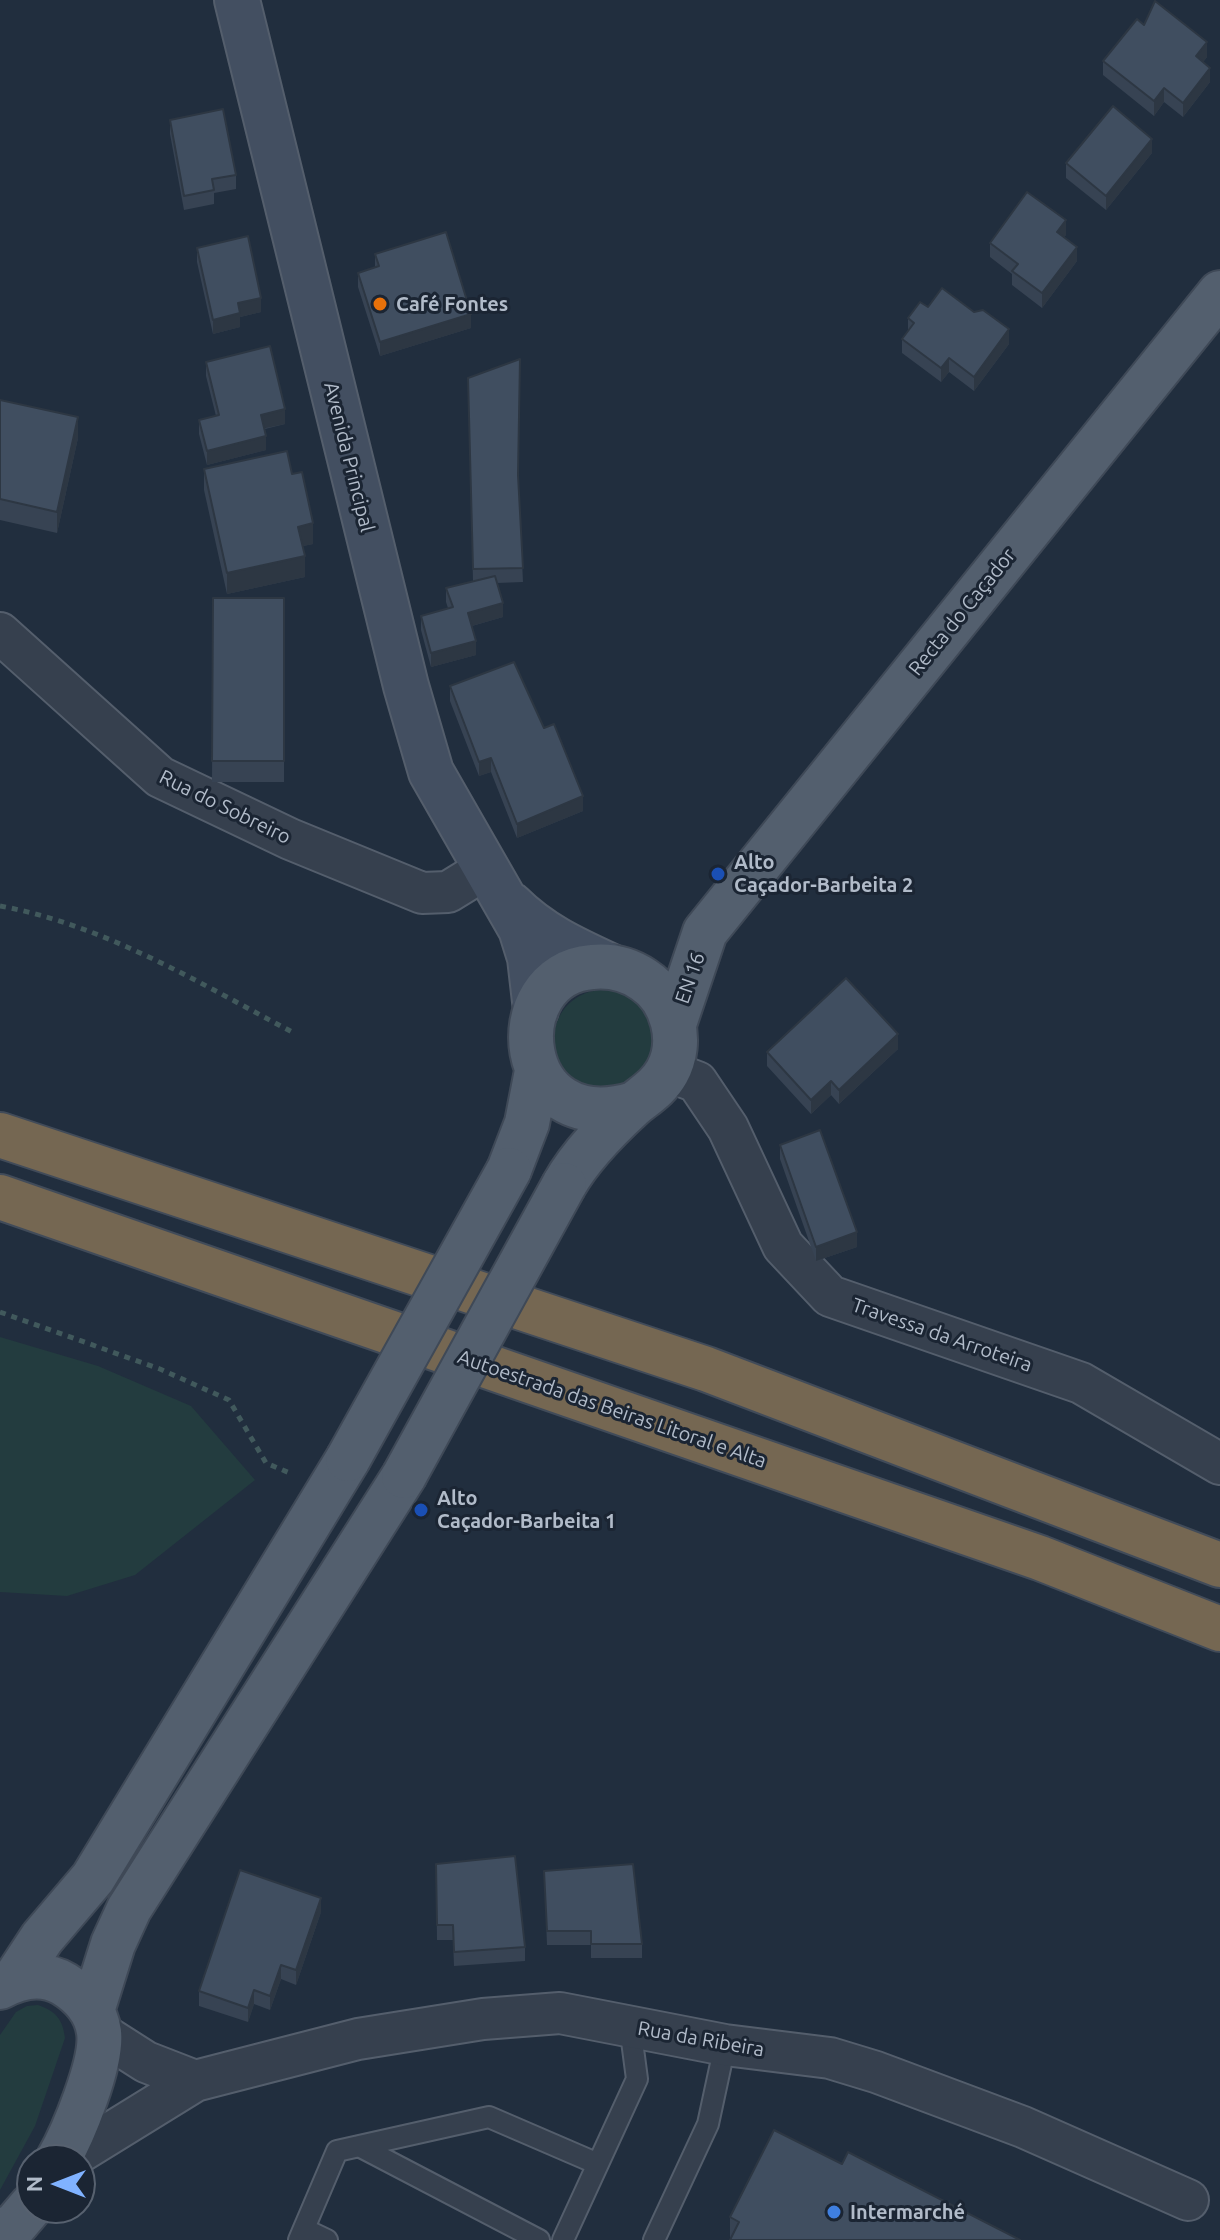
<!DOCTYPE html>
<html>
<head>
<meta charset="utf-8">
<style>
	body { margin:0 }
	#map { position:relative; width:1220px; height:2240px; overflow:hidden; background:#212e3e; font-family:Ubuntu,sans-serif }
	canvas { display:block }
	.north { position:absolute; left:16px; top:2144px; width:80px; height:80px; box-sizing:border-box; background:#1b2533; border:2px solid #57616f; border-radius:50%; rotate:270deg; font-size:22px; font-weight:700; line-height:32px; text-align:center; color:#b1bbc9 }
	.north::after { content:''; display:block; margin:auto; width:28px; height:36px; background:#80b2ff; clip-path:polygon(50% 0,100% 100%,50% 72%,0 100%) }
</style>
</head>
<body>
<div id="map">
<canvas width="1220" height="2240"></canvas>
<div class="north">N</div>
</div>
<script>
const c = document.querySelector('canvas').getContext('2d');
c.lineJoin = 'round';
function fillPath(path, color) {
  c.fillStyle = color;
  c.fill(path, 'evenodd');
}
function trace(path, color, width, dash) {
  c.strokeStyle = color;
  c.lineWidth = width;
  c.lineCap = dash ? 'butt' : 'round';
  c.setLineDash(dash || []);
  c.stroke(path);
}
function write(font, color, halo, rows, align = 'center') {
  c.font = font + ' Ubuntu,sans-serif';
  c.lineWidth = 6;
  c.setLineDash([]);
  c.textBaseline = 'middle';
  c.strokeStyle = halo;
  c.fillStyle = color;
  for (const [text, x, y, turn = 0] of rows) {
    c.save();
    c.translate(x, y);
    c.rotate((+turn || 0) * Math.PI / 180);
    c.textAlign = isNaN(turn) ? turn : align;
    if (halo) c.strokeText(text, 0, 0);
    c.fillText(text, 0, 0);
    c.restore();
  }
}
fillPath(new Path2D(`
	M554 1039a49 49 0 1 1 98 0a49 49 0 1 1-98 0Z
	M0 1337 98 1366 191 1406 255 1480 135 1575 67 1596 0 1592Z
	M38 2005C56 2011 63 2020 65 2038L35 2126 0 2190V2035L16 2012 27 2006Z`), '#233c3f');
const lane = new Path2D(`
	M359 2146 539 2240
	M304 2229 327 2240
	M299 2240 337 2151 489 2117 598 2164
	M563 2240 637 2079 630 2026
	M654 2240 708 2124 725 2045`);
const street = new Path2D(`
	M0 633 160 777 290 839 422 893 448 892 487 868
	M668 1071 697 1082 728 1128 783 1246 830 1296 1081 1383 1220 1464
	M99 2032 146 2062 195 2081
	M67 2160 195 2081 358 2039 483 2019 560 2013 725 2045 830 2058 876 2072 1023 2127 1188 2200`);
const secondary = new Path2D(`
	M237 0 406 686 431 772 521 929 530 958 536 1010
	M511 905C540 934 573 949 610 966`);
const primary = new Path2D(`
	M674 1024 705 932 1220 293
	M509 1170 527 1123 537 1071
	M564 1185C581 1155 607 1129 632 1106 645 1095 658 1088 667 1072 684 1042 673 999 644 980 628 969 612 965 592 967 499 974 512 1141 634 1104
	M15 1979 42 1938 93 1878 348 1459
	M0 1987C20 1976 44 1972 64 1984 82 1995 96 2011 99 2032 103 2062 73 2134 58 2160
	M92 2011 113 1944 129 1909 404 1476
	M0 2233 15 2225 32 2205`);
const highway = new Path2D(`
	M0 1135 706 1369 1220 1565
	M0 1197 1040 1558 1220 1629`);
trace(lane, '#545e6c', 24);
trace(street, '#545e6c', 44);
trace(secondary, '#545e6c', 48);
trace(primary, '#3f4957', 48);
trace(highway, '#414b59', 48);
trace(new Path2D(`
	M0 906C105 925 201 984 294 1033
	M0 1312 160 1369 229 1400 266 1463 292 1474`), '#41595c', 5, [6, 6]);
trace(lane, '#36404e', 20);
trace(street, '#36404e', 40);
trace(secondary, '#434f61', 44);
trace(primary, '#535f6e', 44);
trace(highway, '#756752', 44);
const primaryBridge = new Path2D(`
	M348 1459 509 1170
	M404 1476 564 1185`);
trace(primaryBridge, '#3f4957', 48, []);
trace(primaryBridge, '#535f6e', 44);
fillPath(new Path2D(`
	M1144 25 1207 57 1203 62 1210 82 1183 117 1164 102 1154 116 1103 75V61Z
	M170 120 236 175V189L214 193V204L184 210 170 134Z
	M1152 153 1106 210 1066 178V163Z
	M1066 235 1064 237 1077 261 1042 308 1012 285V274L990 257V243Z
	M197 248 261 312 240 317V327L213 334 197 262Z
	M375 254 471 328 380 356 358 287V273L375 268Z
	M908 318 1009 344 974 391 949 372 941 382 902 353V339L908 330Z
	M206 362 285 424 265 429 266 450 207 465 199 434V420L216 416 206 376Z
	M468 378 518 477 523 582 497 583 503 617 472 626 476 655 431 667 421 630V616L448 608 446 602V588L473 581Z
	M0 400 78 438 57 533 0 520Z
	M204 469 292 474 313 544 303 546 305 577 227 594 204 490Z
	M213 598H284V782H212Z
	M450 686 544 728 583 811 517 838 491 772 479 776 450 701Z
	M898 1049 839 1104 831 1095 811 1114 767 1066V1052Z
	M780 1145 857 1247 816 1261 780 1159Z
	M436 1864 525 1947V1961L454 1966 453 1940H437Z
	M544 1871 642 1944V1958H591V1945H547Z
	M321 1912 296 1985 281 1979 270 2010 254 2004 248 2022 199 2006V1991Z
	M842 2164 731 2239 730 2238V2217Z`), '#374353');
fillPath(new Path2D(`
	M1207 42V57L1196 71V56Z
	M1210 68V82L1183 117V103Z
	M1164 88V102L1154 116V101Z
	M1152 139V153L1106 210V196Z
	M1066 220V235L1057 246V232Z
	M1077 247V261L1042 308V293Z
	M261 298V312L240 317V327L213 334V320L238 303Z
	M471 314V328L380 356V342Z
	M1009 329V344L974 391V377Z
	M949 358V372L941 382V368Z
	M285 409V424L261 429V415Z
	M78 417V438L57 533V512Z
	M266 436V450L207 465V451Z
	M313 523V544L298 547V527Z
	M305 556V577L227 594V573Z
	M503 603V617L468 627V613Z
	M476 641V655L431 667V653Z
	M491 758V772L479 776V762Z
	M583 796V811L517 838V824Z
	M898 1034V1049L839 1104V1090Z
	M831 1081V1095L811 1114V1100Z
	M857 1232V1247L816 1261V1247Z
	M321 1898V1912L296 1985V1970Z
	M281 1965V1979L270 2010V1996Z
	M254 1990V2004L248 2022V2008Z`), '#2d3743');
const building = new Path2D(`
	M1155 1 1207 42 1196 56 1210 68 1183 103 1164 88 1154 101 1103 61 1137 19 1144 25Z
	M1113 106 1152 139 1106 196 1066 163Z
	M223 109 236 175 212 179 214 190 184 196 170 120Z
	M1027 192 1066 220 1057 232 1077 247 1042 293 1012 271 1018 264 990 243Z
	M446 232 471 314 380 342 358 273 379 266 375 254Z
	M248 236 261 298 238 303 240 313 213 320 197 248Z
	M942 288 974 312 983 310 1009 329 974 377 949 358 941 368 902 339 914 323 908 318 920 302 928 307Z
	M270 346 285 409 261 415 266 436 207 451 199 420 219 415 206 362Z
	M520 359 518 475 523 568 473 569 468 378Z
	M0 400 78 417 57 512 0 499Z
	M287 451 292 474 302 472 313 523 298 527 305 556 227 573 204 469Z
	M495 576 503 603 468 613 476 641 431 653 421 616 453 607 446 588Z
	M213 598H284V761H212Z
	M514 662 544 728 554 724 583 796 517 824 491 758 479 762 450 686Z
	M846 978 898 1034 839 1090 831 1081 811 1100 767 1052Z
	M820 1130 857 1232 816 1247 780 1145Z
	M515 1856 525 1947 454 1952 453 1925H437L436 1864Z
	M633 1864 642 1944H591V1931H547L544 1871Z
	M240 1870 321 1898 296 1970 281 1965 270 1996 254 1990 248 2008 199 1991Z
	M774 2130 842 2164 848 2152 1020 2240H730L739 2222 730 2217Z`);
fillPath(building, '#404e60');
trace(building, '#2d3743', 2);
for (const [x, y, r, color] of [
	[380,304,8,"#e8710a"],
	[718,874,8,"#1a4fb4"],
	[421,1510,8,"#1a4fb4"],
	[834,2212,8,"#3f7fe0"]
]) {
  const dot = new Path2D();
  dot.arc(x, y, r, 0, 2 * Math.PI);
  c.fillStyle = color;
  c.fill(dot);
  trace(dot, '#1b2533', 3);
}
write('bold 20px', '#b1bbc9', '#1b2533', [
	["Café Fontes",396,304],
	["Alto",734,862],
	["Caçador-Barbeita 2",734,885],
	["Alto",437,1498],
	["Caçador-Barbeita 1",437,1521],
	["Intermarché",850,2212]
], 'left');
write('20px', '#b1bbc9', '#1b2533', [
	["Avenida Principal",349,457,76],
	["Recta do Caçador",962,612,-51],
	["Rua do Sobreiro",225,807,26],
	["EN 16",690,978,-71],
	["Travessa da Arroteira",942,1335,19],
	["Autoestrada das Beiras Litoral e Alta",612,1409,19],
	["Rua da Ribeira",701,2039,10]
]);
</script>
</body>
</html>
